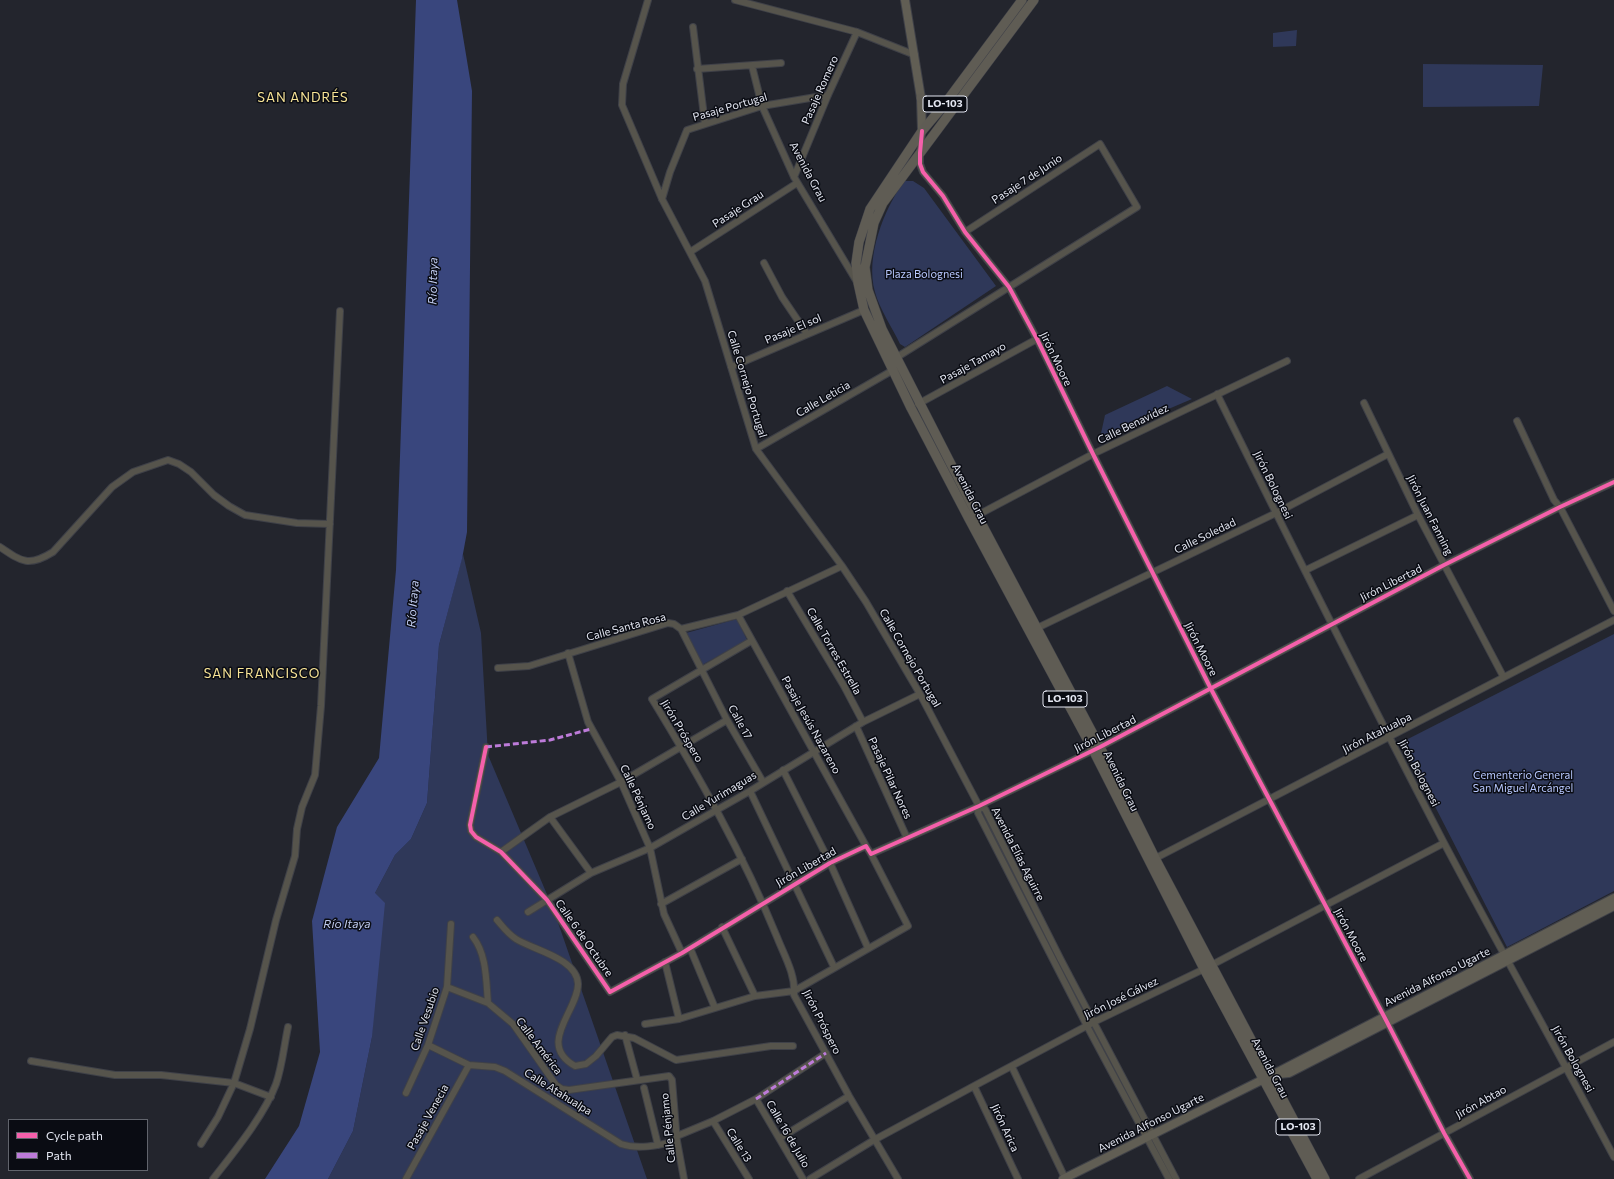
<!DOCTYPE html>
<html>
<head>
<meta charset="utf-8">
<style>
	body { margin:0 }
	#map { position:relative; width:1614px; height:1179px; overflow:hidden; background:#23252d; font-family:Commissioner,sans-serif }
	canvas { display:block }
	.legend { position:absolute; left:8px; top:1119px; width:140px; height:52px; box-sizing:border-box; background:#0a0c13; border:1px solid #61646c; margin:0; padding:5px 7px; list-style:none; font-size:12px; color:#e4e7f2 }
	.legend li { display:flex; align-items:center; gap:8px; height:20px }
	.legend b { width:20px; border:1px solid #61646c }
</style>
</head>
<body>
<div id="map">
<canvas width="1614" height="1179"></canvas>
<ul class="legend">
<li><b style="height:5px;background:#f560ab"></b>Cycle path</li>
<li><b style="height:5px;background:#bd7bd9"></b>Path</li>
</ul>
</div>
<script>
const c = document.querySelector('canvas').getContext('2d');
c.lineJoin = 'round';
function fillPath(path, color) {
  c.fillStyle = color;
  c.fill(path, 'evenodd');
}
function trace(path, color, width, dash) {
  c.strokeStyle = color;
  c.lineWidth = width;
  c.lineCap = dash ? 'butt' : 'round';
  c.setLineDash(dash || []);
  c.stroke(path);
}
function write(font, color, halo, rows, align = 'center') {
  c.font = font + ' Commissioner,sans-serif';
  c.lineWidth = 3;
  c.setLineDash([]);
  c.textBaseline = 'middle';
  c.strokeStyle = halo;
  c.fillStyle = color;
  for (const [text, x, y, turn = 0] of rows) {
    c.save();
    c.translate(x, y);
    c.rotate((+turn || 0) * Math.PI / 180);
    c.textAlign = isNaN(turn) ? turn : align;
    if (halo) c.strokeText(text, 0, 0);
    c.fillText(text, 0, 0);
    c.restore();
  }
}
fillPath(new Path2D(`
	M1297 30 1296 46 1273 47V33Z
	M1423 64 1543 65 1539 106 1423 107Z
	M904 181H913L924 188 996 286 905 347 900 344C893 329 879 308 875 292 865 256 884 210 904 181Z
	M1167 386 1192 399 1100 438 1105 415Z
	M463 554 481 633 488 755 554 911 647 1179H328L353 1131 372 1037 375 893 395 855 411 839 427 803 439 645Z
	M737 619 747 640 702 665 686 633Z
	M1614 634V891L1507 947 1402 742Z`), '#2f3859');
fillPath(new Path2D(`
	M416 0H457L472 91 467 532 462 559 439 645 427 803 411 839 395 855 375 893 385 903 372 1037 353 1131 328 1179H265L299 1126 320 1052 312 921 337 827 379 758 396 570Z`), '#39467d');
const street = new Path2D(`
	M648 0 623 84 622 105 662 199 705 281 756 449 842 566 866 602 920 694 979 806
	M735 0 857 32 915 55
	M693 27 705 124
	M752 66 762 106 794 177 857 282
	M697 69 781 63
	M922 132 920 153V164L923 172 943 196 965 232 1009 287 1037 339 1093 454 1211 689 1387 1022 1444 1133 1470 1179
	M794 177 828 95 857 32
	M662 199 670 172 687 130 762 106 828 95
	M690 252 797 183
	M764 263 782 297 807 334
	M894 359 1137 207 1100 144 965 232
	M731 367 864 310
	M1217 394C1291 544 1366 693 1443 841 1499 947 1558 1051 1614 1157
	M1364 403 1418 515 1503 676
	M918 404 1037 339
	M1517 421 1554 500 1560 507 1614 611
	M756 449 895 369
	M974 517 1093 454 1287 361
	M0 547C22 562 29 567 53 552L112 487 133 472 168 460 179 464 191 472 214 495 229 506 245 515 297 523 330 524
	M1306 570 1418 515
	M787 591 844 686 863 722
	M738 615 866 846
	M681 629 727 720 763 782
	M1035 629 1276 513 1388 454
	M751 641 652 699C699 776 743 854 777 937 784 955 796 975 794 995L849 1096 898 1179
	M568 653 588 722 621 782 650 848 664 914 682 953
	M498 668 529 666 668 623 674 624 681 629 738 615 842 566
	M856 726 907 838
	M486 747 470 825 471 831 476 837 501 852 547 900 610 992 682 953 830 863 866 846 871 854 979 806 1100 747 1444 565 1560 507 1614 482
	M783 770 830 863 868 948
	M750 791 834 967
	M979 806 985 809 1061 960 1176 1179
	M979 806 978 813 1087 1026 1169 1179
	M550 817 591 873
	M501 852 550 817 621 782 727 720
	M1152 860 1614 620
	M661 904 742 859
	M528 912 591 873 650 848 750 791 863 722 920 694
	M497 920C503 927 508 934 516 939 533 950 577 958 578 984 578 1011 536 1044 575 1066L586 1064 596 1056 612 1037 617 1035 634 1038 676 1060 771 1046H793
	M722 927 755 996
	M473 937C487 955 486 981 488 1003
	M690 948 715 1008
	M665 962 679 1019
	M447 987 488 1003 513 1024 556 1085 562 1089 569 1090 669 1076 672 1080 677 1141 684 1179
	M645 1024 679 1019 755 996 794 991 908 926 871 854
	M625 1035 637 1079
	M428 1045 469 1065 495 1067 505 1071 621 1144C639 1150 659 1145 677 1141
	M31 1061 115 1075H161L234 1083 271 1097
	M1012 1067 1065 1178
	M974 1086 1018 1179
	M644 1088 658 1145
	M406 1093 428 1045 447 987 451 924
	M756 1099 803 1179
	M713 1121 749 1179
	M677 1136 713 1121 756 1099 826 1053
	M780 1138 849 1096
	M201 1144 218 1117 234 1083 250 1029 276 920 295 856 297 829 302 807 315 775 321 706 340 311
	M213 1179C234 1152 264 1116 276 1084 282 1067 284 1046 288 1027
	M406 1179 469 1065
	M810 1179 874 1140 974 1086 1094 1022 1204 969 1444 843
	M1359 1179 1614 1042`);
const secondary = new Path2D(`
	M905 0 921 98 922 131
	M1279 1074 1289 1073 1614 906
	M1063 1179 1270 1076 1614 898`);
const primary = new Path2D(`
	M1022 0 944 105 922 131 870 209 859 242 856 263 858 283 864 310 911 408 969 519 1093 750 1204 969 1317 1179
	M1034 0 883 203 874 223 865 267 868 290 882 329 977 515 1100 747 1155 858 1325 1179
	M921 98 933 108 944 105`);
trace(street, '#3f4148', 8);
trace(secondary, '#3f4148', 10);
trace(primary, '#3f4148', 10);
trace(street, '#56544c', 6);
trace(secondary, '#615e54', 8);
trace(primary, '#5f5c54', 9);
trace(new Path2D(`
	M486 747 550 740 591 729
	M756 1099 826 1053`), '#bd7bd9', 3, [6, 3]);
trace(new Path2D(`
	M922 131 920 153V164L923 172 943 196 965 232 1009 287 1037 339 1093 454 1211 689 1387 1022 1444 1133 1470 1179
	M486 747 470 825 471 831 476 837 501 852 547 900 610 992 682 953 830 863 866 846 871 854 979 806 1100 747 1444 565 1560 507 1614 482`), '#f560ab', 4);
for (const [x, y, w] of [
	[945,104,44],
	[1065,699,44],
	[1298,1127,44]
]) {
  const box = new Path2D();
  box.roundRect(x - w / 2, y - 8, w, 16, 3);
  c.fillStyle = '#0a0c13';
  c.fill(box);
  trace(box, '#e4e7f2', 1);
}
write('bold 10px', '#e4e7f2', null, [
	["LO-103",945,104],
	["LO-103",1065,699],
	["LO-103",1298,1127]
]);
write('11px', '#e4e7f2', '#0a0c13', [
	["Pasaje Romero",820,90,-66],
	["Pasaje Portugal",730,107,-16],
	["Avenida Grau",808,172,62],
	["Pasaje 7 de Junio",1027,179,-33],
	["Pasaje Grau",738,209,-33],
	["Pasaje El sol",793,329,-23],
	["Jirón Moore",1056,359,64],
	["Pasaje Tamayo",973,363,-29],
	["Calle Cornejo Portugal",747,384,73],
	["Calle Leticia",823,399,-30],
	["Calle Benavidez",1133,424,-26],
	["Jirón Bolognesi",1273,485,64],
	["Avenida Grau",970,494,63],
	["Jirón Juan Fanning",1430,515,63],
	["Calle Soledad",1205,536,-26],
	["Jirón Libertad",1391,583,-27],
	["Calle Santa Rosa",626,627,-15],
	["Jirón Moore",1201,649,63],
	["Calle Torres Estrella",834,651,60],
	["Calle Cornejo Portugal",910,658,60],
	["Calle 17",740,722,61],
	["Pasaje Jesús Nazareno",811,725,61],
	["Jirón Próspero",682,731,59],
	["Jirón Atahualpa",1377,733,-27],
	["Jirón Libertad",1105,734,-27],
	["Jirón Bolognesi",1419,773,62],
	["Pasaje Pilar Nores",890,778,65],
	["Avenida Grau",1121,781,64],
	["Calle Yurimaguas",719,796,-31],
	["Calle Pénjamo",638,797,65],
	["Avenida Elías Aguirre",1018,854,63],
	["Jirón Libertad",806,867,-30],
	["Jirón Moore",1351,935,62],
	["Calle 6 de Octubre",584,938,55],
	["Avenida Alfonso Ugarte",1437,977,-27],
	["Jirón José Gálvez",1121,998,-26],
	["Calle Vesubio",425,1019,-71],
	["Jirón Próspero",822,1022,63],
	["Calle América",539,1046,53],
	["Jirón Bolognesi",1573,1059,61],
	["Avenida Grau",1270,1068,62],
	["Calle Atahualpa",558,1092,32],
	["Jirón Abtao",1481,1102,-29],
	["Pasaje Venecia",428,1117,-61],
	["Avenida Alfonso Ugarte",1151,1123,-27],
	["Calle Pénjamo",668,1128,-96],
	["Jirón Arica",1005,1128,65],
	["Calle 16 de Julio",788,1134,60],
	["Calle 13",739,1145,58]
]);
write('11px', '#b8c8ff', '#0a0c13', [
	["Plaza Bolognesi",924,274],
	["Cementerio General",1523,775],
	["San Miguel Arcángel",1523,788]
]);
write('italic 12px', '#c0cbf0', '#0a0c13', [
	["Río Itaya",433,281,-89],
	["Río Itaya",413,604,-86],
	["Río Itaya",347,924]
]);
c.letterSpacing = '1px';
write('13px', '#f8e496', '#0a0c13', [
	["SAN ANDRÉS",303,98],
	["SAN FRANCISCO",262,674]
]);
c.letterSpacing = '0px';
</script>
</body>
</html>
